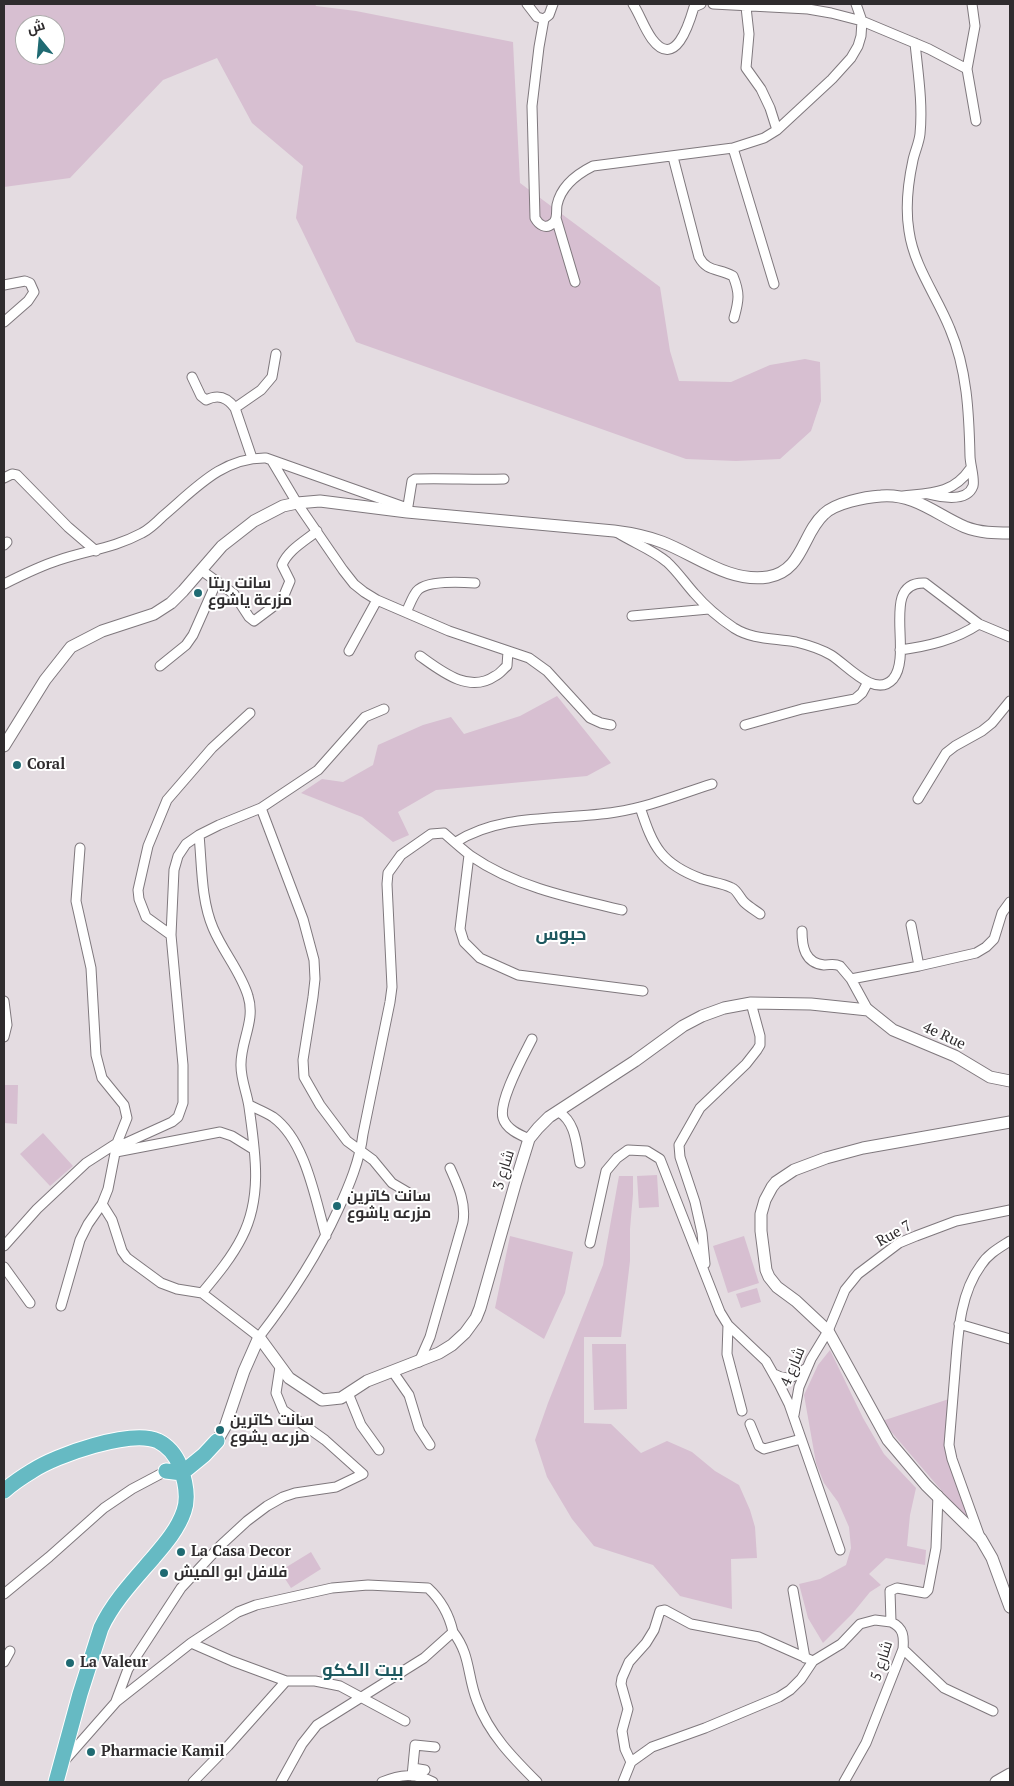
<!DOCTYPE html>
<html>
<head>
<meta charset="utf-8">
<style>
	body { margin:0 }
	#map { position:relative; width:1014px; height:1786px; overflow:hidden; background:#e4dce1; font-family:"PT Serif",Cairo,serif }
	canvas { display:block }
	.frame { position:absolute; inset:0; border:5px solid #2f2c2e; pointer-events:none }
	.north { position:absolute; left:15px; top:15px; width:50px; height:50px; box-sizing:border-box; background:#fff; border:1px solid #acabab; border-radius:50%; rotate:343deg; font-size:14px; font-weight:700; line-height:20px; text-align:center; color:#2f2c2e }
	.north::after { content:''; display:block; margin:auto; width:18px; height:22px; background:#1f6a72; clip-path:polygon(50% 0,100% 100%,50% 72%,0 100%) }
</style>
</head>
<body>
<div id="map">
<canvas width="1014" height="1786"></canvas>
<div class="frame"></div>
<div class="north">ش</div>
</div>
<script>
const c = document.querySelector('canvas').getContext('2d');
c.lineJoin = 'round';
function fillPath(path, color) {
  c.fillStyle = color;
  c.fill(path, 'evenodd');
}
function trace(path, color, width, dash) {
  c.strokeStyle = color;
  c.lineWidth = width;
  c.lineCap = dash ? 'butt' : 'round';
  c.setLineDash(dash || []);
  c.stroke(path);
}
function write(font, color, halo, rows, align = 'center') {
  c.font = font + ' "PT Serif",Cairo,serif';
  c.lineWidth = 4;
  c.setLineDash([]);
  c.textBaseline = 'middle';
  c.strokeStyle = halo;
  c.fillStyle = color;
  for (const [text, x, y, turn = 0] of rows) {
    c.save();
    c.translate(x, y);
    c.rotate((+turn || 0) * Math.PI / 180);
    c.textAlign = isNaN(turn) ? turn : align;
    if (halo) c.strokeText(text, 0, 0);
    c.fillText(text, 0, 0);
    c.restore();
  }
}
fillPath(new Path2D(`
	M4 4H315L316 6 356 11 513 42 520 183 660 287 670 351 679 381 731 382 770 365 805 359 820 362 821 401 811 431 780 459 736 461 686 459 356 342 296 218 303 166 252 123 217 58 163 80 70 178 4 187ZM25 25H55V55H25Z
	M557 696 611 763 587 776 436 790 398 812 409 835 393 842 362 817 301 793 322 779 343 782 373 765 378 745 423 725 451 717 464 734 520 716Z
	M4 1085H18L17 1124 4 1123Z
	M43 1133 73 1166 50 1186 20 1154Z
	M657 1175 659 1207 639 1208 637 1176Z
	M619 1176H633V1194L630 1229V1261L621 1337H584V1423L611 1424 641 1453 667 1441 692 1452 715 1471 739 1485 750 1510 755 1527 757 1558 731 1559 732 1609 680 1596 653 1565 594 1546 572 1519 547 1477 535 1440 548 1403 603 1265Z
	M510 1236 573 1252 565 1293 544 1339 495 1308Z
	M744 1236 759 1283 728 1293 713 1246Z
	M757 1288 761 1302 741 1308 736 1294Z
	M592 1344H626L627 1409 594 1410Z
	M830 1350 863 1418 884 1454 916 1488 910 1515 907 1546 926 1550 925 1565 886 1558 869 1574 881 1585 870 1592 852 1614 823 1643 808 1618 799 1584 820 1579 846 1565 851 1548 849 1527 838 1502 824 1483 816 1463 804 1395 818 1365Z
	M949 1399 944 1447 971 1525 882 1421Z
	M311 1552 321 1569 291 1588 280 1571Z`), '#d7bfd1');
const minor = new Path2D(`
	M527 4 537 17 544 19
	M553 4 549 15 544 19 539 47 532 106 535 218C539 225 546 230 553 223 558 219 556 211 557 205 561 186 577 174 593 166L733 148 764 138 777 130 832 79 851 58 858 46 861 36 862 21 856 4
	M633 4C640 15 644 28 652 39 675 70 689 24 694 7L701 4
	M713 4 808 9 831 13 862 21 929 49 967 69 975 26 972 4
	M746 7 749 34 746 68 761 89 770 108 777 130
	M915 43C918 73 923 104 920 134 919 143 915 151 913 160 908 183 905 207 909 231 914 267 937 296 950 329 967 369 969 413 970 456 970 464 975 479 973 486 967 503 940 497 928 494
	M967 69 976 121
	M733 148 774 284
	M673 157 699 257C707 272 718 268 733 276 740 293 739 300 734 318
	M556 218 575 282
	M4 285 25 281 30 283 34 292 28 301 4 322
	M192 377 201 396 206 400C218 394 227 397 235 408
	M252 458 235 408 261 390 272 377 276 354
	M272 461 297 503 343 570 354 584 364 592 377 600 449 631 529 658 547 671 590 718 601 723 611 725
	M4 478 12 474 17 475 68 527 96 551
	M903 496C931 493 953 494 970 469
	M407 512 412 481 415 479C445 478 474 480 504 479
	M618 533C634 543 653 550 667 562 677 571 685 583 694 593 706 607 719 618 734 628 753 640 775 638 796 642 808 645 821 649 831 655 846 664 875 699 893 679 914 654 879 581 925 583L979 624 1010 637
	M4 545 7 542
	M201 570 234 594 249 617 254 621 282 600 290 581 282 565C288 550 305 541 317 531
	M4 584C22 575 40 566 59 560 89 550 114 548 142 533 150 529 157 522 163 516 194 490 222 457 266 458L407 508
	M406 612C410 605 412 597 417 591 426 580 462 582 475 583
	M632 616 709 609
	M900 650C929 646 955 640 979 624
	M349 651 377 600
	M420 656C441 671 469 694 495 676 500 674 503 669 507 666L508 651
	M160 666 186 645 193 635 217 581
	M745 725 802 709 855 699 862 693 868 682
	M918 799 946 753 955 746 982 731 992 723 1010 701
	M640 807C653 847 661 864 702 879 711 882 723 883 732 888 737 890 740 898 744 902 749 907 755 910 760 914
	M261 808 318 770 365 717 384 709
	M199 835C202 866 201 900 213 928 223 952 241 972 248 996 256 1021 240 1042 241 1066 241 1080 247 1093 249 1107 255 1151 263 1196 242 1237 232 1257 217 1275 202 1293
	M456 842C503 812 563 821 616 812 649 807 680 794 712 784
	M469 855 460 929 464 942 480 958 518 975 643 991
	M911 925 919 966
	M802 931C802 947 805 963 824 965 830 965 834 963 840 966L851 979
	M171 935 146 917 139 899 138 890 148 846 167 800 212 748 250 713
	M4 1001 7 1025 4 1037
	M868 1010 851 979 919 966 976 953 986 947 994 939 1002 913 1010 902
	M249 1105C257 1109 265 1112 273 1117 306 1141 315 1199 326 1236
	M559 1112C576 1123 576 1144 580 1163
	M529 1139C520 1135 506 1129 503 1118 498 1101 524 1055 532 1039
	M117 1147 172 1122 178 1117 183 1103V1065L171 935 174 870 178 856 186 844 199 835 219 825 261 808 303 919 314 960 315 979 313 997 303 1060 304 1077 320 1105 347 1141 373 1160 392 1183 414 1196
	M116 1152 220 1132 232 1136 253 1149
	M102 1204 112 1220 122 1251 127 1258 161 1283 177 1289 202 1293 259 1337C290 1297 317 1256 338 1210 349 1186 360 1160 363 1134L390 1002 392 987 387 884 388 873 401 855 431 834 444 833C453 841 462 849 471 856 516 887 570 898 622 910
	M590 1243 606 1171 617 1158 628 1150 647 1151 660 1159 720 1312 728 1325 766 1361 779 1384 789 1404 840 1550
	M4 1246 37 1209 86 1163 117 1143
	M705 1264 702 1233 695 1202 680 1157 679 1145 700 1108 746 1064 757 1050 760 1045V1036L751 1003
	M4 1267 30 1303
	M61 1306 80 1240 88 1224 102 1204 108 1189 117 1143 127 1118 124 1105 102 1078 96 1055 91 968 76 901 80 848
	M959 1324 1010 1339
	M728 1325 727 1354 742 1411
	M419 1362 430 1337 463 1222C466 1202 458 1186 450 1168
	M393 1372 409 1395 419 1428 430 1445
	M774 1374C786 1381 795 1378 805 1369
	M348 1393 361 1425 379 1450
	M794 1415 799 1387 811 1359 828 1331 845 1290 858 1274 899 1243 916 1236 956 1221 1010 1210
	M750 1424 759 1446 764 1449 801 1439
	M980 1537 952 1459 949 1445C951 1420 953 1396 955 1372 958 1336 959 1295 981 1265 988 1254 999 1248 1010 1241
	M793 1590 805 1658
	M4 1594 49 1557 104 1508 132 1489 166 1471
	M453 1632C471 1655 467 1676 477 1701 489 1734 513 1758 537 1782
	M191 1643 232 1661 286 1681
	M903 1649 944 1688 993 1711
	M4 1662 10 1651
	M116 1701 128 1669 181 1588 221 1545 247 1521 267 1506 283 1497 295 1493 336 1487 363 1474 325 1440 283 1410 276 1393 280 1367
	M65 1760 116 1702 191 1643 238 1612 256 1605 332 1588 368 1585 428 1588C441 1600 449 1614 453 1632L424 1658 317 1725 302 1744 281 1782
	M631 1762 625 1749 622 1731 628 1709 621 1684 622 1678 629 1662 646 1643 654 1630 660 1611 665 1610 691 1624 759 1637 813 1661
	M413 1768 425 1770
	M412 1776 415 1745 435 1747
	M193 1782 228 1746 286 1681H315L340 1686 405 1721
	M382 1782C401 1774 414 1773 433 1782
	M623 1782 631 1762 652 1747 705 1728 779 1697 790 1690 801 1679 813 1661 841 1644 860 1624 875 1620 891 1622
	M844 1782 866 1743 903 1649C904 1637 904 1628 891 1622L890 1591 897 1588 925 1593 928 1590 936 1548 938 1495`);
const tertiary = new Path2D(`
	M4 746 45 680 71 647 102 631 154 614 171 603 183 591 222 546 254 521 283 506 297 503 320 501 407 512 614 531C630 533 646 536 662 542 696 555 729 583 768 577 803 571 802 534 824 514 835 503 865 497 881 496 914 493 937 515 965 527 980 533 995 533 1010 533
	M1010 1122 863 1148 826 1158 794 1170 776 1182 772 1187 765 1200 761 1214V1231L766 1270 769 1277 777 1287 796 1301 828 1331 888 1440 926 1485 981 1539 992 1558 1010 1607
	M259 1337 289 1378 322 1400 341 1398 367 1381 439 1353 452 1345 465 1333 476 1318 480 1308 516 1181 529 1139 538 1128 549 1117 635 1061 683 1026 702 1016 724 1008 751 1003 811 1004 868 1010 893 1030 955 1056 990 1077 1010 1081
	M217 1441 225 1427 244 1371 259 1337
	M996 1782 1010 1774`);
const trunk = new Path2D(`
	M166 1471 182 1473 204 1455 217 1441
	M4 1491C12 1484 22 1477 32 1471 56 1455 131 1429 158 1441 168 1446 176 1456 180 1466 185 1480 189 1497 184 1511 178 1529 165 1544 153 1558 134 1580 113 1602 101 1628L80 1694 56 1782`);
trace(minor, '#7f787d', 11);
trace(tertiary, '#7f787d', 13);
trace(trunk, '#fff', 17);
trace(minor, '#fff', 9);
trace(tertiary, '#fff', 11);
trace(trunk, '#66bac3', 15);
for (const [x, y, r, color] of [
	[198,593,5,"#1f6a72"],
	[17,765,5,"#1f6a72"],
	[337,1206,5,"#1f6a72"],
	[220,1430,5,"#1f6a72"],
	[181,1552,5,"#1f6a72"],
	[164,1573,5,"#1f6a72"],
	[70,1663,5,"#1f6a72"],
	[91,1752,5,"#1f6a72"]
]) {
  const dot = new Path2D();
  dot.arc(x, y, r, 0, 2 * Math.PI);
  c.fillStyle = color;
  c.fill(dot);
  trace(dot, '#fff', 2);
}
write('bold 15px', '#2f2c2e', '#fff', [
	["سانت ريتا",208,584],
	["مزرعة ياشوع",208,601],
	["Coral",27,765],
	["سانت كاترين",347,1197],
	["مزرعه ياشوع",347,1214],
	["سانت كاترين",230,1421],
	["مزرعه يشوع",230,1438],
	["La Casa Decor",191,1552],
	["فلافل ابو الميش",174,1573],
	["La Valeur",80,1663],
	["Pharmacie Kamil",101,1752]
], 'left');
write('15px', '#2f2c2e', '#fff', [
	["4e Rue",944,1036,25],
	["شارع 3",504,1170,-73],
	["Rue 7",894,1234,-29],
	["شارع 4",793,1367,-67],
	["شارع 5",882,1661,-72]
]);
write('bold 18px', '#1d585f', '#fff', [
	["حبوس",561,935],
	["بيت الككو",363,1671]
]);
</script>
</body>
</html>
